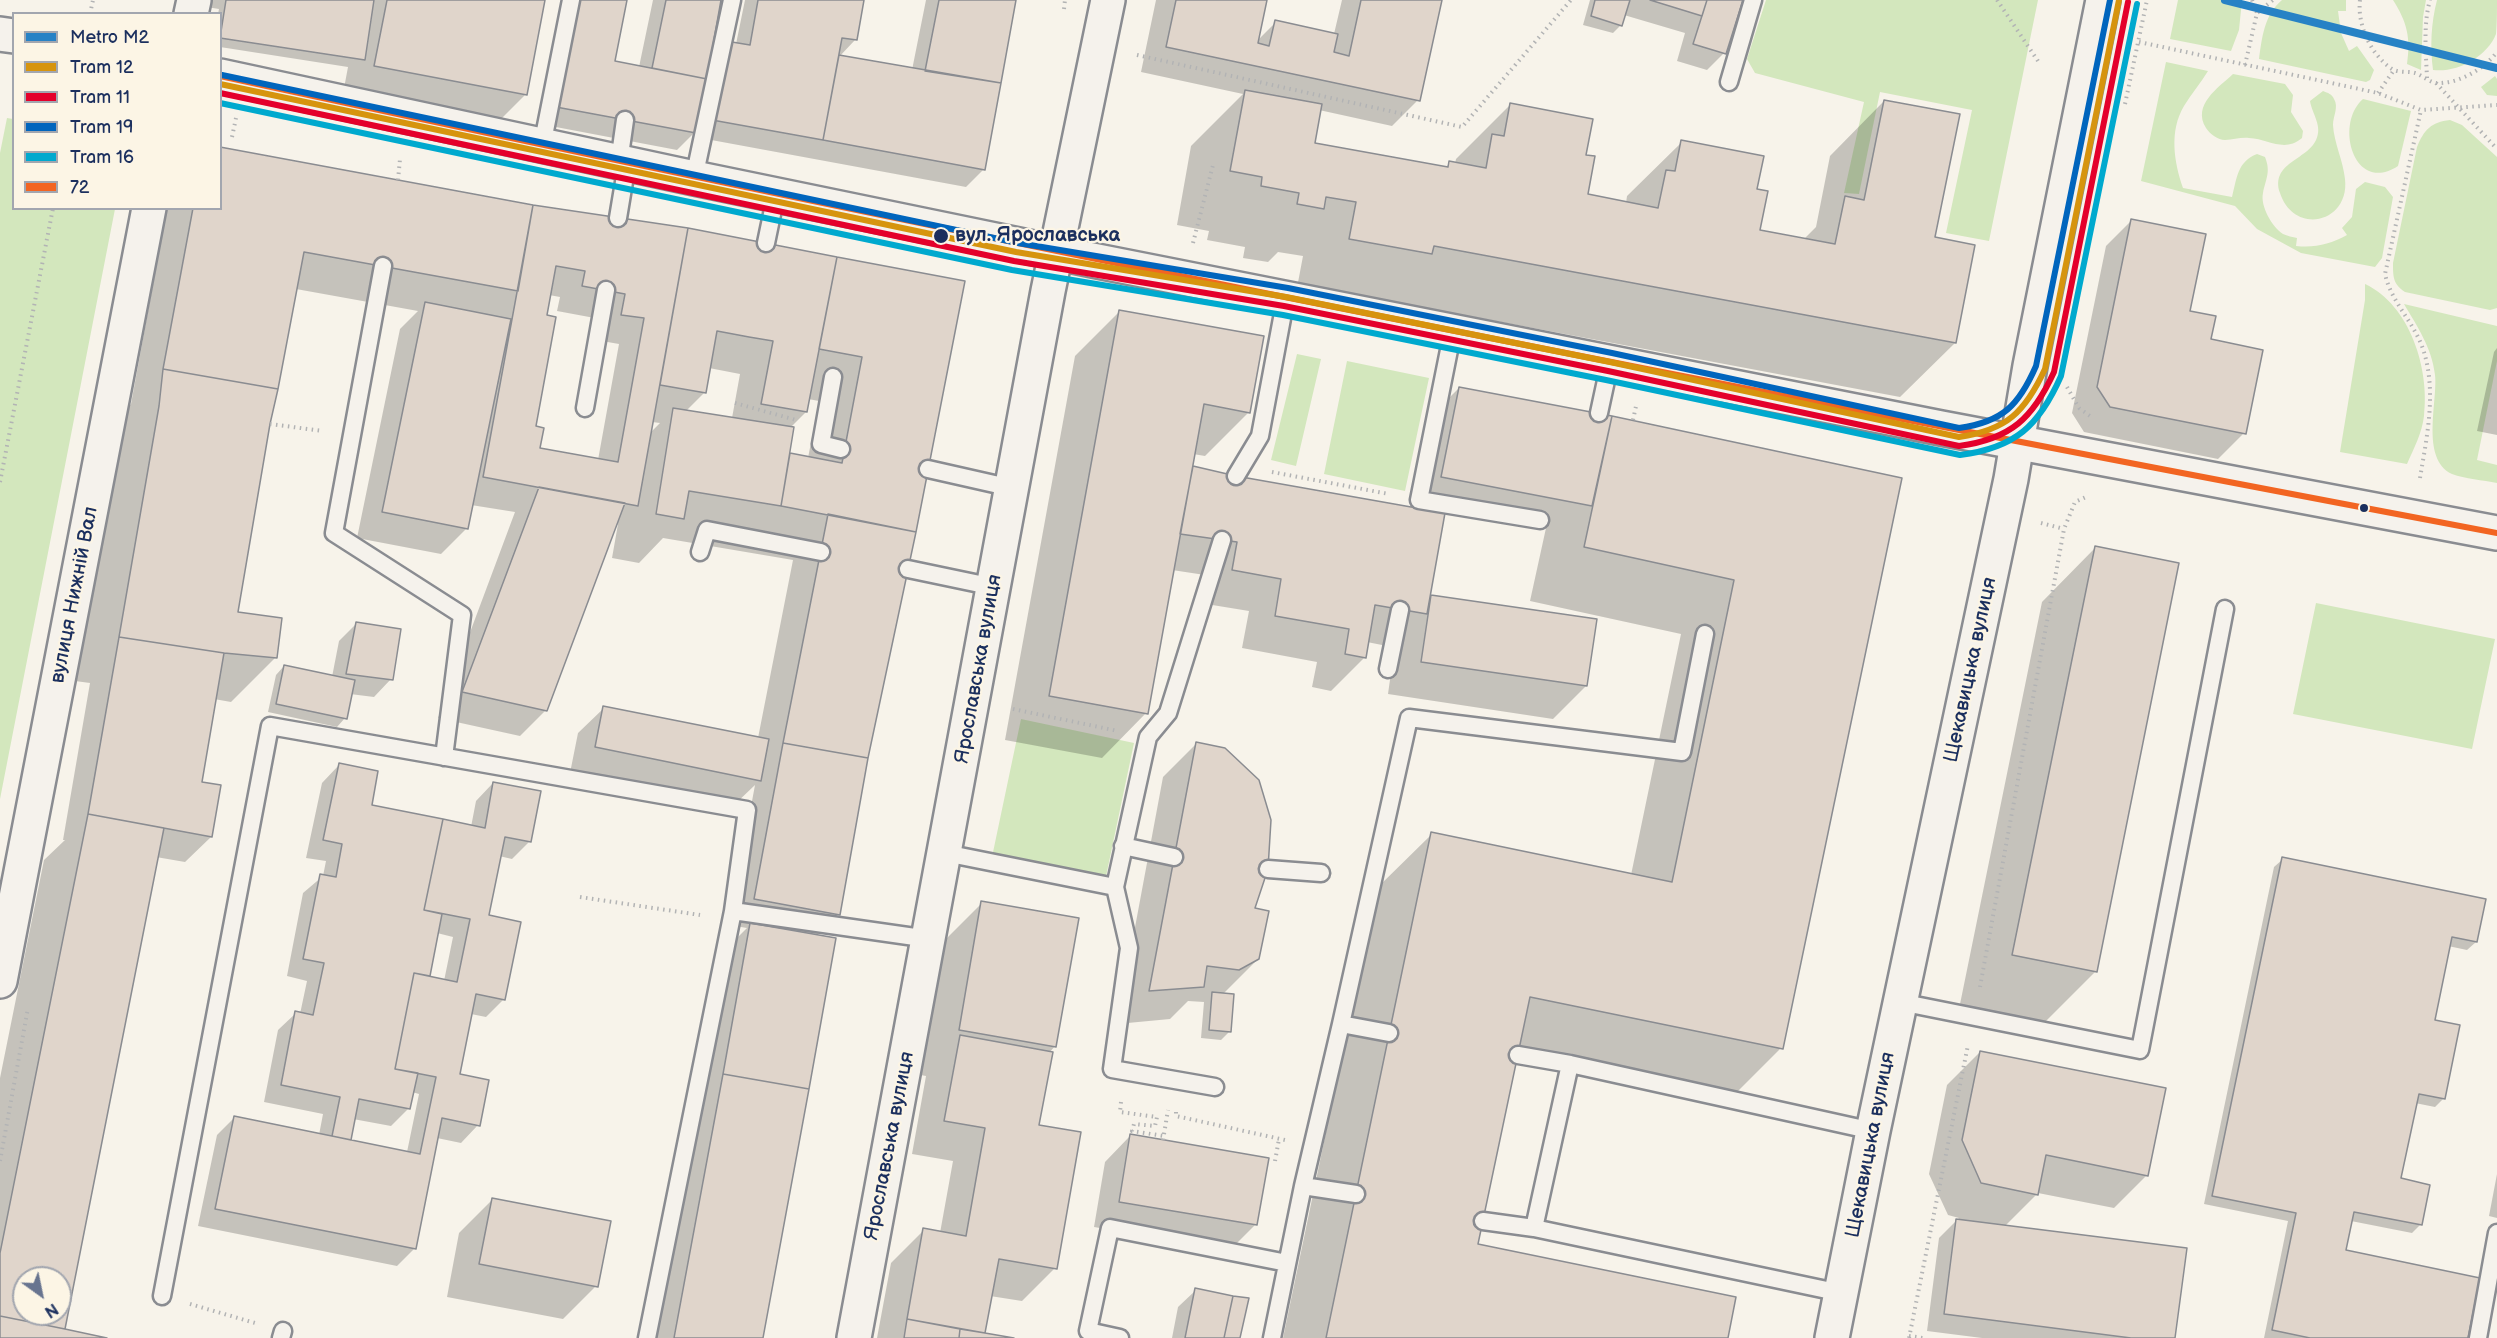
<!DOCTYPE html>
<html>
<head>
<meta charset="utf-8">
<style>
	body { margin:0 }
	#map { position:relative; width:2497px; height:1338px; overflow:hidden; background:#f7f3ea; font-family:"Balsamiq Sans",sans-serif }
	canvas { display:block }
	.legend { position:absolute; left:12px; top:12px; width:210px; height:198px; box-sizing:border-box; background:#fcf5e5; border:2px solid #a2a6af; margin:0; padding:8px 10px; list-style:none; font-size:18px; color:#1b2f5e }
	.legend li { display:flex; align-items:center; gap:12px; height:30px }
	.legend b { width:30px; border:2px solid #a2a6af }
	.north { position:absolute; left:12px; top:1266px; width:60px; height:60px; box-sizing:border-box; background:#fcf5e5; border:2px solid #a2a6af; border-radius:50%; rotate:147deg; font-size:16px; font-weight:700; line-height:24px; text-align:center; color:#1b2f5e }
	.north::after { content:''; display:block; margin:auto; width:21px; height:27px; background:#68748f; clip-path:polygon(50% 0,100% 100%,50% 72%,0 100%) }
</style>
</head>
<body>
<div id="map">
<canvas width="2497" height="1338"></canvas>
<ul class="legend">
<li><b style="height:8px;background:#2782c5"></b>Metro M2</li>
<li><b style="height:8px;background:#d6940e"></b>Tram 12</li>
<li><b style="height:8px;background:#e4002b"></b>Tram 11</li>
<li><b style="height:8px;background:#0065bd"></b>Tram 19</li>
<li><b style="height:8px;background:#00a9ce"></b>Tram 16</li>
<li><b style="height:8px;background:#f26522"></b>72</li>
</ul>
<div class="north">N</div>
</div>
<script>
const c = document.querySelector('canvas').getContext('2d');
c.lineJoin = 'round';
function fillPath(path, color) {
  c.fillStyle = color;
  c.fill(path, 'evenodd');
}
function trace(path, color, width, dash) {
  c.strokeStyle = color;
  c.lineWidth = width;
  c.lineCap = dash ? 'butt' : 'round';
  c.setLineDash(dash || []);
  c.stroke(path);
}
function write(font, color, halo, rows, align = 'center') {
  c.font = font + ' "Balsamiq Sans",sans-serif';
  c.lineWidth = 4.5;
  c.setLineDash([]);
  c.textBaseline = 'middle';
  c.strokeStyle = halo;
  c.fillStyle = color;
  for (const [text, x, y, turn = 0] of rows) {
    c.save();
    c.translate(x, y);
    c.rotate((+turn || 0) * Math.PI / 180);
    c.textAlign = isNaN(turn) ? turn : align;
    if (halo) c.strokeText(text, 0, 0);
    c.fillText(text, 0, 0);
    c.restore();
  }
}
fillPath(new Path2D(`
	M1766 0H2038L1989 241 1946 233 1972 110 1880 92 1859 194 1844 193 1864 102 1755 73 1747 59Z
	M2178 0H2242L2239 30 2231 51 2170 39Z
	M2282 0H2346V11H2338L2341 33 2349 51 2357 46 2374 70 2370 80 2366 82 2259 59C2262 38 2264 15 2282 0Z
	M2393 0H2426L2423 17 2421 70 2407 64C2411 38 2407 22 2393 0Z
	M2437 0H2497C2497 10 2497 24 2496 34 2487 57 2457 73 2433 70 2430 47 2431 23 2437 0Z
	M2166 62 2208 71C2201 83 2191 94 2184 106 2169 131 2174 162 2183 188L2232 197C2237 178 2237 162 2257 154L2265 157C2271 172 2266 178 2263 193 2260 206 2272 227 2283 234 2287 236 2293 237 2297 238L2296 246C2316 248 2330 244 2347 235L2342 228 2352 217 2356 189 2365 182 2385 187 2393 197 2382 258 2375 267 2301 253 2257 229 2235 206 2141 181Z
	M2233 74 2285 84 2293 95 2291 112 2303 131 2302 138C2284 153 2269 139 2249 138 2241 137 2233 140 2225 140 2218 140 2210 134 2206 128 2192 105 2218 88 2233 74Z
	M2495 76 2497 79V96L2487 95 2481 87Z
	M2323 91C2328 93 2332 94 2334 99 2339 107 2333 116 2333 125 2334 143 2343 160 2345 179 2350 223 2294 236 2280 193 2270 163 2307 160 2316 140 2323 126 2312 114 2310 101Z
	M2363 99 2411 111 2398 166C2354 195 2334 124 2363 99Z
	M7 118 13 119 14 208 115 209 0 799V153Z
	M2450 120 2462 125 2497 157V308L2490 310 2405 292C2393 284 2393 277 2393 263L2417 147C2424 130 2431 122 2450 120Z
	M2365 284C2410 305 2430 369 2424 416 2422 433 2414 448 2407 464L2340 452 2365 300Z
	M2404 304 2497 326V361L2477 460 2497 465V483C2483 480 2465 479 2452 474 2420 459 2438 401 2435 375 2432 348 2417 326 2404 304Z
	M1297 354 1321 359 1296 466 1271 460Z
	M1347 361 1429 378 1405 491 1324 474Z
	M2316 603 2495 639 2472 749 2293 714Z
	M1021 719 1134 743 1105 881 992 857Z`), '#d3e7bd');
fillPath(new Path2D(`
	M201 0H544L526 94 492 128 342 99 348 67 220 47V14H218L219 9 200 6Z
	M625 0 613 63 639 67 653 0H720L708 61 726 43 736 44 745 0H863L855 40 839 57 912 70 926 0H1014L984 169 966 187 695 137 696 131 677 150 540 124Z
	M1156 0H1266L1257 41 1276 22 1334 34 1342 0H1441L1418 100 1392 126 1319 110 1313 144 1445 168 1450 163 1455 164 1456 159 1510 105 1584 156 1586 195 1626 203 1627 196 1682 142 1756 191 1758 231 1803 240 1816 227 1830 156 1884 101 1933 239 1955 343 1900 397 1384 300 1377 308 1296 293 1303 256 1278 252 1268 262 1243 258 1245 247 1207 240 1209 231 1177 225 1191 146 1243 94 1141 72Z
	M1590 0H1741L1724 53 1707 70 1677 61 1685 33 1624 15 1621 25 1613 33 1583 25Z
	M533 206 689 230 964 283 867 758 838 914 816 936 762 1338H647L717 958 747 928 729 925 755 785 733 806 570 773 578 733 604 708 758 738 793 560 663 538 639 563 612 558 618 524 614 527 546 710 520 736 438 718 515 512 471 505 466 529 441 554 357 538 400 329 418 311 296 289 269 423 237 613 276 657 231 702 214 699 200 783 211 837 185 862 156 857 63 1330 102 1338H0V1078L44 860 65 840H63L90 683 75 681 115 451 120 415 131 404 167 208ZM549 295 560 297 557 311 600 319 596 340 619 344 598 460 538 450 534 427ZM709 368 740 374 732 418 686 411 704 393ZM808 399 819 401 808 458 788 454 790 428 806 412ZM652 422 660 423 650 433ZM24 1278H60V1314H24Z
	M2131 221 2188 312 2210 341 2244 433 2218 459 2084 432 2072 413 2106 246Z
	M1119 312 1249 412 1205 456 1193 454 1191 467 1236 478 1428 596 1596 620 1586 686 1553 719 1388 694 1395 644 1392 647 1367 642 1364 658 1331 691 1312 687 1317 662 1242 648 1249 611 1200 603 1205 575 1172 570 1146 713 1102 758 1005 740 1075 356Z
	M2497 348V435L2477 431 2494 352Z
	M1459 388 1612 417 1901 479 1781 1048 1727 1102 1515 1059 1477 1245 1726 1338H1283L1377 888 1432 834 1631 875 1681 634 1530 601 1546 528 1416 503 1433 414Z
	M2096 547 2177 564 2095 972 2041 1026 1959 1009 2042 602Z
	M357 623 391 679 374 697 350 694 345 718 337 727 268 712 276 675 284 666 332 677 339 641Z
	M1196 744 1253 909 1258 959 1222 995 1230 1031 1221 1040 1201 1038 1204 1002 1188 1001 1170 1019 1117 1024 1163 777Z
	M339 765 370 807 471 827 476 801 493 783 530 841 512 859 499 856 487 917 503 1000 486 1017 471 1014 458 1076 478 1125 461 1143 437 1138 415 1248 397 1266 198 1226 217 1135 234 1118 319 1135 323 1114 264 1102 278 1030 296 1013 300 1014 307 981 287 976 303 893 323 876 326 861 306 858 322 783ZM437 933 453 937 444 981 428 977ZM412 1092 419 1094 407 1152 349 1141 353 1119 391 1126 409 1108Z
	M2283 859 2476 942 2467 950 2448 946 2433 1021 2444 1098 2435 1107 2415 1103 2400 1180 2420 1225 2412 1233 2351 1221 2344 1251 2466 1338H2264L2288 1221 2204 1204 2274 867Z
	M982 903 1055 1046 1049 1053 1038 1126 1055 1268 1022 1301 990 1296 982 1334 1005 1338H877L891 1263 924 1230 940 1233 953 1161 912 1154 926 1076 915 1074 938 947Z
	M1980 1052 2147 1175 2114 1208 2038 1193 2005 1226 2173 1338H1982L1927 1331 1939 1238 1959 1218 1948 1215 1929 1174 1947 1085Z
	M1130 1136 1256 1224 1230 1250 1094 1227 1105 1162Z
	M2497 1174V1218L2489 1216Z
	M492 1200 596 1286 563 1319 447 1297 459 1233Z
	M1196 1290 1239 1338H1172L1178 1307Z`), '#0003');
const building = new Path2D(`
	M226 0H374L365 60 220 38Z
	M387 0H545L527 95 374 66Z
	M577 0H627L615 61 707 79 696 133 556 107Z
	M666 0H721L707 79 652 68Z
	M758 0H864L857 40 842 38 823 140 712 120 726 41 750 45Z
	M939 0H1016L1001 83 925 71Z
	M1176 0H1267L1258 43 1269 46 1275 20 1338 34 1334 52 1349 56 1361 0H1442L1420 101 1166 47Z
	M1595 0H1630L1622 26 1591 16Z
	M1650 0H1707L1702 16Z
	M1707 0H1743L1726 54 1693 44Z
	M839 55 1001 83 985 170 823 140Z
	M1245 90 1322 104 1315 143 1448 167 1449 161 1486 168 1492 134 1504 136 1510 103 1593 119 1586 155 1595 156 1588 194 1658 208 1666 170 1675 171 1681 140 1764 156 1757 189 1768 191 1760 230 1835 244 1845 196 1864 200 1884 100 1960 114 1935 237 1975 245 1956 343 1434 246 1432 254 1349 239 1356 202 1326 197 1324 209 1297 204 1299 193 1261 186 1262 177 1230 171Z
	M220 147 533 205 518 291 304 252 278 389 163 369 193 208H220Z
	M533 205 688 228 638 506 483 477ZM556 266 585 271 582 286 625 294 621 315 644 318 618 462 540 448 544 428 536 426 556 317 547 315Z
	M2131 219 2206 234 2190 311 2216 316 2211 339 2263 350 2246 434 2110 407 2097 387Z
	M688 228 837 257 807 412 761 404 773 341 749 337 717 331 706 393 660 385Z
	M837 257 965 281 916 532 781 506 790 453 842 463 862 357 819 349Z
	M425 302 511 319 468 529 382 512Z
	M1119 310 1264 336 1250 413 1204 404 1148 714 1049 696Z
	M163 369 278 389 270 424 238 612 282 618 277 658 224 653 119 637 159 406Z
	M1459 387 1612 416 1592 506 1441 477Z
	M673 408 794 427 781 506 689 491 684 519 656 514Z
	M1612 416 1902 478 1783 1049 1530 997 1478 1244 1736 1297 1728 1338H1326L1431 832 1672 882 1734 580 1584 547Z
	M1193 466 1236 476 1445 513 1427 614 1375 605 1366 658 1345 654 1349 629 1275 616 1281 579 1232 570 1237 542 1180 534Z
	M539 487 625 503 547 711 462 692Z
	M828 514 916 532 868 758 783 743Z
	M2095 546 2179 563 2097 972 2012 955Z
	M1431 595 1597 619 1587 686 1421 662Z
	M356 622 401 629 393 680 346 674Z
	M119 637 224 653 202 782 221 785 212 837 88 814Z
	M284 665 355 680 347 719 276 704Z
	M603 706 769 739 761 781 595 747Z
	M1196 742 1225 748 1259 780 1271 820 1268 869 1255 908 1269 911 1259 959 1239 970 1207 966 1204 987 1149 991Z
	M783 743 868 758 840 915 754 899Z
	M339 763 378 771 372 805 443 819 424 910 442 914 430 976 414 973 395 1069 418 1073 410 1109 359 1099 351 1140 332 1136 340 1097 281 1085 295 1011 313 1015 324 963 303 959 320 874 336 877 342 844 323 840Z
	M493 782 541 791 531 842 505 837 489 915 521 922 505 1000 476 994 460 1074 489 1080 480 1126 442 1118 416 1249 215 1209 234 1116 420 1154 436 1077 395 1069 414 973 457 982 470 919 424 910 443 819 485 828Z
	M88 814 164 828 65 1329 0 1316V1253ZM24 1278H60V1314H24Z
	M2282 857 2486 899 2477 942 2452 937 2435 1020 2460 1025 2445 1099 2419 1094 2401 1178 2430 1185 2422 1225 2354 1212 2346 1250 2480 1278 2468 1338H2310L2272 1330 2296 1213 2212 1196Z
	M981 901 1079 918 1056 1047 959 1030Z
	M750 923 836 938 809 1089 723 1074Z
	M1212 992 1234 994 1231 1032 1209 1030Z
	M960 1035 1053 1052 1039 1125 1081 1132 1057 1269 999 1259 985 1333 907 1319 923 1228 966 1236 985 1128 944 1121Z
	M1980 1051 2166 1088 2148 1176 2046 1155 2038 1195 1981 1183 1962 1140Z
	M723 1074 809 1089 763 1338H674Z
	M1130 1134 1269 1158 1257 1225 1119 1202Z
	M492 1198 611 1221 598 1287 479 1264Z
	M1956 1219 2187 1248 2175 1338H2131L1944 1314Z
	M1195 1288 1233 1296 1224 1338H1185Z
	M1233 1296 1249 1298 1240 1338H1224Z
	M0 1316 65 1329 107 1338H0Z
	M907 1319 960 1329 959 1338H904Z
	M960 1329 985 1333 1014 1338H959Z`);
fillPath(building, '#e0d5cb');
trace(building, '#8a8c91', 1.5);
const lane = new Path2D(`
	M1729 82 1753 0
	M542 146 571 0
	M619 162 625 120
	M694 178 732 0
	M618 218 627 164
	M766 243 776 195
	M383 266 334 533 462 615 444 757
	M1453 330 1419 500 1540 520
	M833 377 821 444 841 449
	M585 408 606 290
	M1599 413 1610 362
	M928 469 1012 488
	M1236 476 1260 436 1286 297
	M700 552 707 530 821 552
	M908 569 994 587
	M1388 669 1400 610
	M1123 846 1174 857
	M945 853 1115 887 1148 737 1168 713 1222 540
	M1268 869 1321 873
	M1115 887 1129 948 1112 1069 1215 1087
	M1900 1002 2140 1050 2225 609
	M1341 1024 1303 1186 1356 1194
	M1389 1033 1341 1024 1409 718 1682 752 1705 634
	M1518 1055 1570 1064
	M1483 1221 1534 1228
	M1841 1293 1534 1228 1570 1064 1873 1131
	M162 1296 270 726 747 810 733 911
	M281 1338 283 1331
	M647 1338 733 911 929 939
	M1120 1338 1088 1331 1110 1228 1287 1263
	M1272 1338 1303 1186
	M2478 1338 2497 1233`);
const street = new Path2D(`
	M854 1338 1048 291 1108 0
	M1832 1338 1873 1131 2011 479 2030 366 2103 0`);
const secondary = new Path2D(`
	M191 14 194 0
	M0 34 14 36
	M220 76 694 178 1092 260 1941 428 2497 533
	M0 981 149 208`);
trace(lane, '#8a8c91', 21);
trace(street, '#8a8c91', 38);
trace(secondary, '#8a8c91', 38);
trace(new Path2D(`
	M1997 0 2038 61
	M2252 0 2257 13
	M2360 0C2357 25 2371 55 2392 69 2399 73 2408 71 2415 73 2422 75 2429 82 2436 83 2459 84 2484 69 2497 52
	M1064 9 1065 0
	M90 14 93 0
	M2139 42 2378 93 2421 110 2497 105
	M1137 55 1462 127 1571 0
	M2245 65 2257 13 2273 0
	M2427 78C2426 53 2423 25 2430 0
	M2436 83 2497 149
	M2378 93 2394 70
	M2125 104 2147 0
	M232 137 236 118
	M398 180 400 159
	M1193 243 1213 165
	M2067 387 2079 408 2090 416
	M735 403 796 420
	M1633 420 1636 406
	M270 424 323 431
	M1272 472 1389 494
	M2420 478C2427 436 2437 391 2423 349 2414 322 2391 302 2385 274L2421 110
	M0 482 53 208
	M2041 523 2064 529
	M1013 709 1118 731
	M580 897 700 915
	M1980 987 2064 529 2075 502 2086 497
	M1121 1102 1120 1112 1157 1117 1155 1126 1134 1124 1132 1131 1164 1136
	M1176 1112V1116L1285 1140
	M1163 1140 1168 1110
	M0 1161 28 1008
	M1275 1161 1279 1139
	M190 1304 255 1323
	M1909 1336 1923 1338
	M1909 1338 1968 1045`), '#b2b3b4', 4, [1.5, 4.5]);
trace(lane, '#f5f2ec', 16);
trace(street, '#f5f2ec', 33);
trace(secondary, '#f5f2ec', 33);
trace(new Path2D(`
	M220 76C977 239 1736 389 2497 533`), '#f26522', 6);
trace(new Path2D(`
	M220 84 1016 252 1286 297 1610 362 1959 437C2007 430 2025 412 2045 369L2119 0`), '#d6940e', 6);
trace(new Path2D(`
	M220 93 1014 261 1284 306 1608 371 1959 446C2011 439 2033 418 2054 372L2128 2`), '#e4002b', 6);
trace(new Path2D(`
	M222 75 1018 243 1288 288 1612 353 1959 428C2003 422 2019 405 2036 366L2110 0`), '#0065bd', 6);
trace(new Path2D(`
	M220 103 1012 270 1283 315 1606 380 1960 455C2015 448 2039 426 2061 376L2137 4`), '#00a9ce', 6);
trace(new Path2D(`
	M2225 0 2497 68`), '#2782c5', 8);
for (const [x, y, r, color] of [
	[941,236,8,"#1b2f5e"],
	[2364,508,5,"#1b2f5e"]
]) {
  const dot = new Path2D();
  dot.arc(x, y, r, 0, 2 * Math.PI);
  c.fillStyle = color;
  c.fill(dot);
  trace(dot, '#fcf5e5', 2);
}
write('bold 20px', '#1b2f5e', '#fcf5e5', [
	["вул. Ярославська",955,236]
], 'left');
write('20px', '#1b2f5e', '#fcf5e5', [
	["вулиця Нижній Вал",75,595,-79],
	["Ярославська вулиця",979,669,-80],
	["Щекавицька вулиця",1971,670,-78],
	["Щекавицька вулиця",1871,1145,-79],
	["Ярославська вулиця",890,1146,-79]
]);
</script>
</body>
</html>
